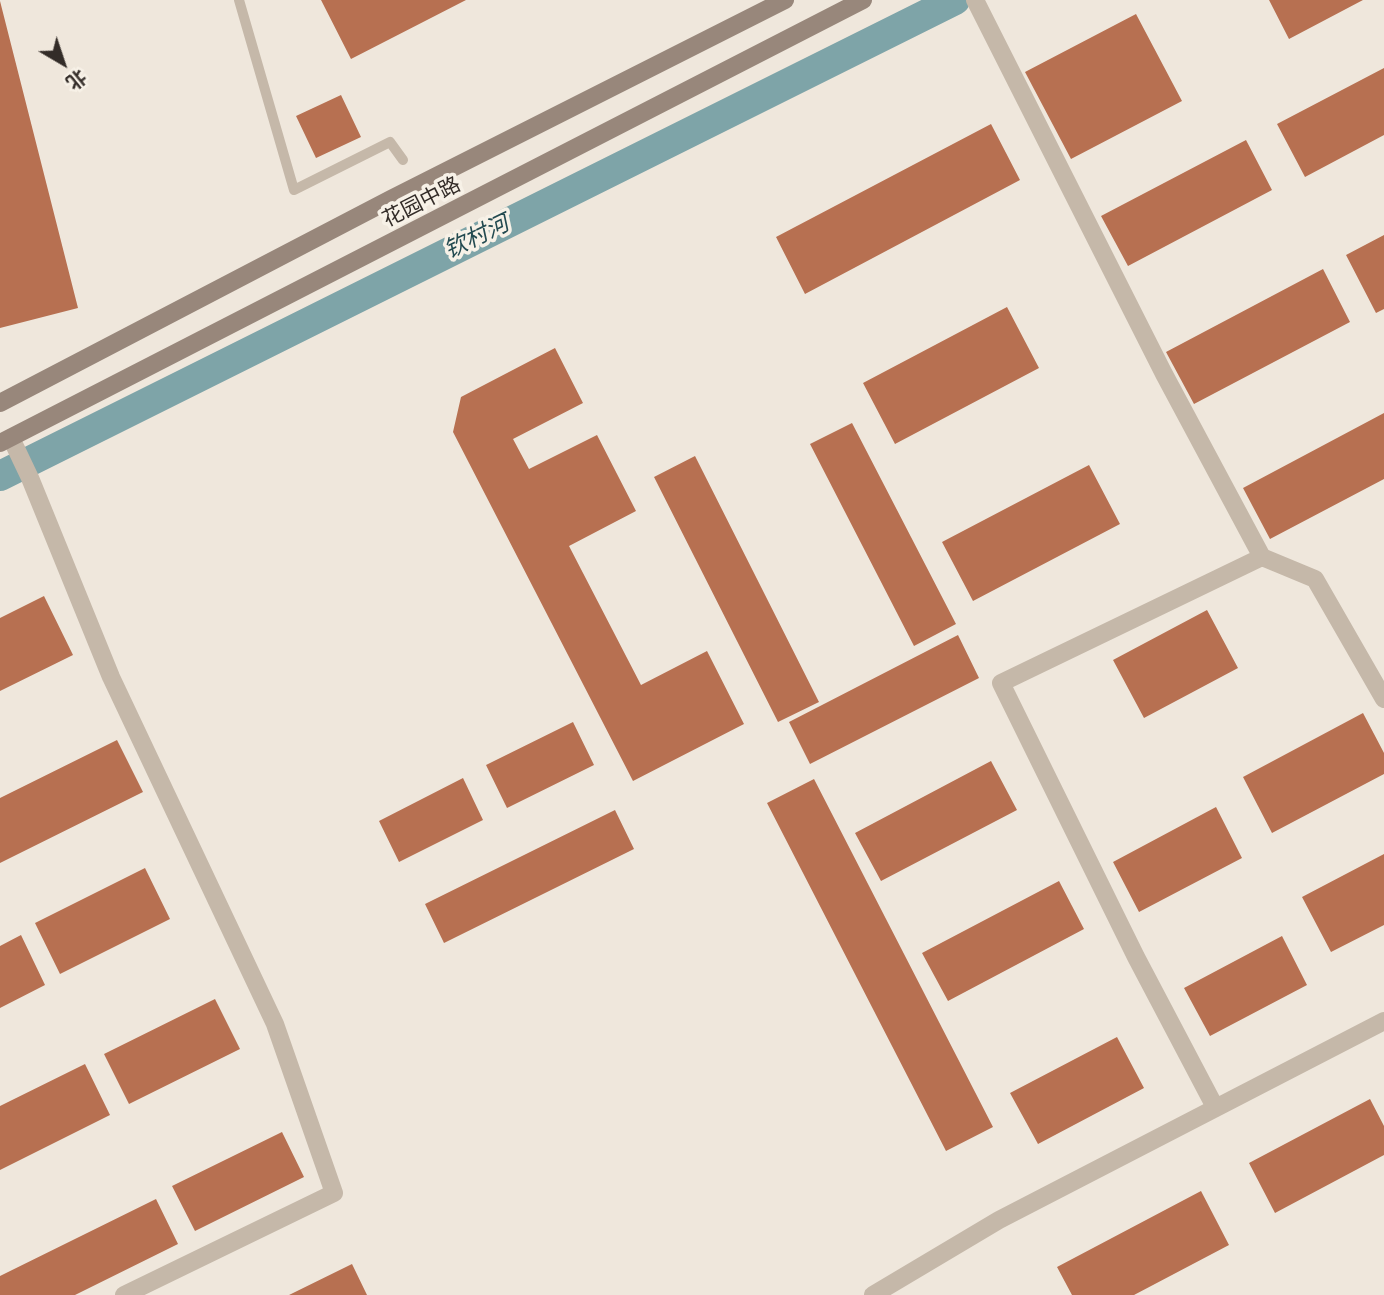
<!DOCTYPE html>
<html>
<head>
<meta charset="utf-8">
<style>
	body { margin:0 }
	#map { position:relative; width:1384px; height:1295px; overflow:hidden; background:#efe7dc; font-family:"DM Sans","Noto Sans SC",sans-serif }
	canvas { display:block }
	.north { position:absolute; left:28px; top:28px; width:70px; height:70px; -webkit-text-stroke:5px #f7f1e7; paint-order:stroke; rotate:141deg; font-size:19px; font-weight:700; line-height:28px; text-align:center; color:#332c28 }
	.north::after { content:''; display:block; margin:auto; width:24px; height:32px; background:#332c28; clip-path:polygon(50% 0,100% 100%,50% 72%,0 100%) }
</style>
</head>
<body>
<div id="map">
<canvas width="1384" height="1295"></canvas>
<div class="north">北</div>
</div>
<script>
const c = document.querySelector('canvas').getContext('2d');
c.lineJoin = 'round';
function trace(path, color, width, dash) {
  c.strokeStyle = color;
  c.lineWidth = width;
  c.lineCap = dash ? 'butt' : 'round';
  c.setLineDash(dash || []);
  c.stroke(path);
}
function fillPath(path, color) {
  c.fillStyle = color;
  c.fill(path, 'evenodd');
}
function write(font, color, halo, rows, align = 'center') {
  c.font = font + ' "DM Sans","Noto Sans SC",sans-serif';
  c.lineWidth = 7;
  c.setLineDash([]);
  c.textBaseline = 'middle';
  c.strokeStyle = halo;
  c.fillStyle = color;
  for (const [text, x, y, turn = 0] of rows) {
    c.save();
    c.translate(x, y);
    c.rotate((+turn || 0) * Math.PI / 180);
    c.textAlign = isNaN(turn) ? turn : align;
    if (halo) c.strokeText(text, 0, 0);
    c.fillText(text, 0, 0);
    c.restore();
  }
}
trace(new Path2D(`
	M0 476 955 0`), '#7ea4a8', 30);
fillPath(new Path2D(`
	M321 0H466L351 59Z
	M1269 0H1363L1289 39Z
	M0 1 78 308 0 328Z
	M1136 14 1182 101 1071 159 1025 72Z
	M1384 68V135L1305 177 1277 124Z
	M341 95 361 137 316 158 296 116Z
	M991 124 1020 180 805 294 776 237Z
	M1246 140 1272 190 1128 266 1101 216Z
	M1384 235V309L1376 313 1346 255Z
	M1323 269 1350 322 1194 404 1166 352Z
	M1007 307 1039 368 895 444 863 383Z
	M555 348 583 403 513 439 529 469 597 435 636 511 569 546 641 685 707 651 744 724 633 781 453 432 461 397Z
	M1384 413V479L1270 539 1243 488Z
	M852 423 956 624 914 646 810 444Z
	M695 456 819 702 778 722 654 477Z
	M1089 465 1120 524 973 601 942 542Z
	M44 596 73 655 0 691V618Z
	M1207 610 1238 668 1144 718 1113 660Z
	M958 635 979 678 810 764 789 722Z
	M1363 713 1384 753V774L1272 833 1243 777Z
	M573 722 594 765 507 808 486 765Z
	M117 740 143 792 0 863V798Z
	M991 761 1017 810 881 881 855 833Z
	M463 778 483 820 399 862 379 821Z
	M814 779 993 1127 946 1151 767 803Z
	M1216 807 1242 858 1139 912 1113 862Z
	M615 810 634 849 444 943 425 904Z
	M1384 854V925L1331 952 1302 897Z
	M145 868 170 919 60 974 35 923Z
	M1059 881 1084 929 948 1001 922 953Z
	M21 935 45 985 0 1008V946Z
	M1282 936 1307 985 1210 1036 1184 988Z
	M215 999 240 1049 129 1104 104 1054Z
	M1117 1037 1144 1088 1038 1144 1010 1093Z
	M85 1064 110 1115 0 1170V1106Z
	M1370 1099 1384 1126V1155L1275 1213 1249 1163Z
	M282 1132 304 1177 195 1231 172 1186Z
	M1201 1191 1229 1245 1134 1295H1072L1057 1267Z
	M156 1199 178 1244 75 1295H0V1276Z
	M352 1264 367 1295H289Z`), '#b77051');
trace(new Path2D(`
	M239 0 294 190 390 142 403 160`), '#c5b8a9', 10);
trace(new Path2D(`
	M975 0 1164 374 1262 557 1315 579 1384 699
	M11 438 30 478 111 677 275 1024 334 1193 124 1295
	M1215 1107 1136 957 1001 683 1262 557
	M873 1295 999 1220 1384 1021`), '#c5b8a9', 18);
trace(new Path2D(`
	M0 403 391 199 785 0
	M0 443 863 0`), '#98877b', 18);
write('21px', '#332c28', '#f7f1e7', [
	["花园中路",422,203,-27]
]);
write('italic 23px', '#234a50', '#f7f1e7', [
	["钦村河",477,238,-26]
]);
</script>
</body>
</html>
